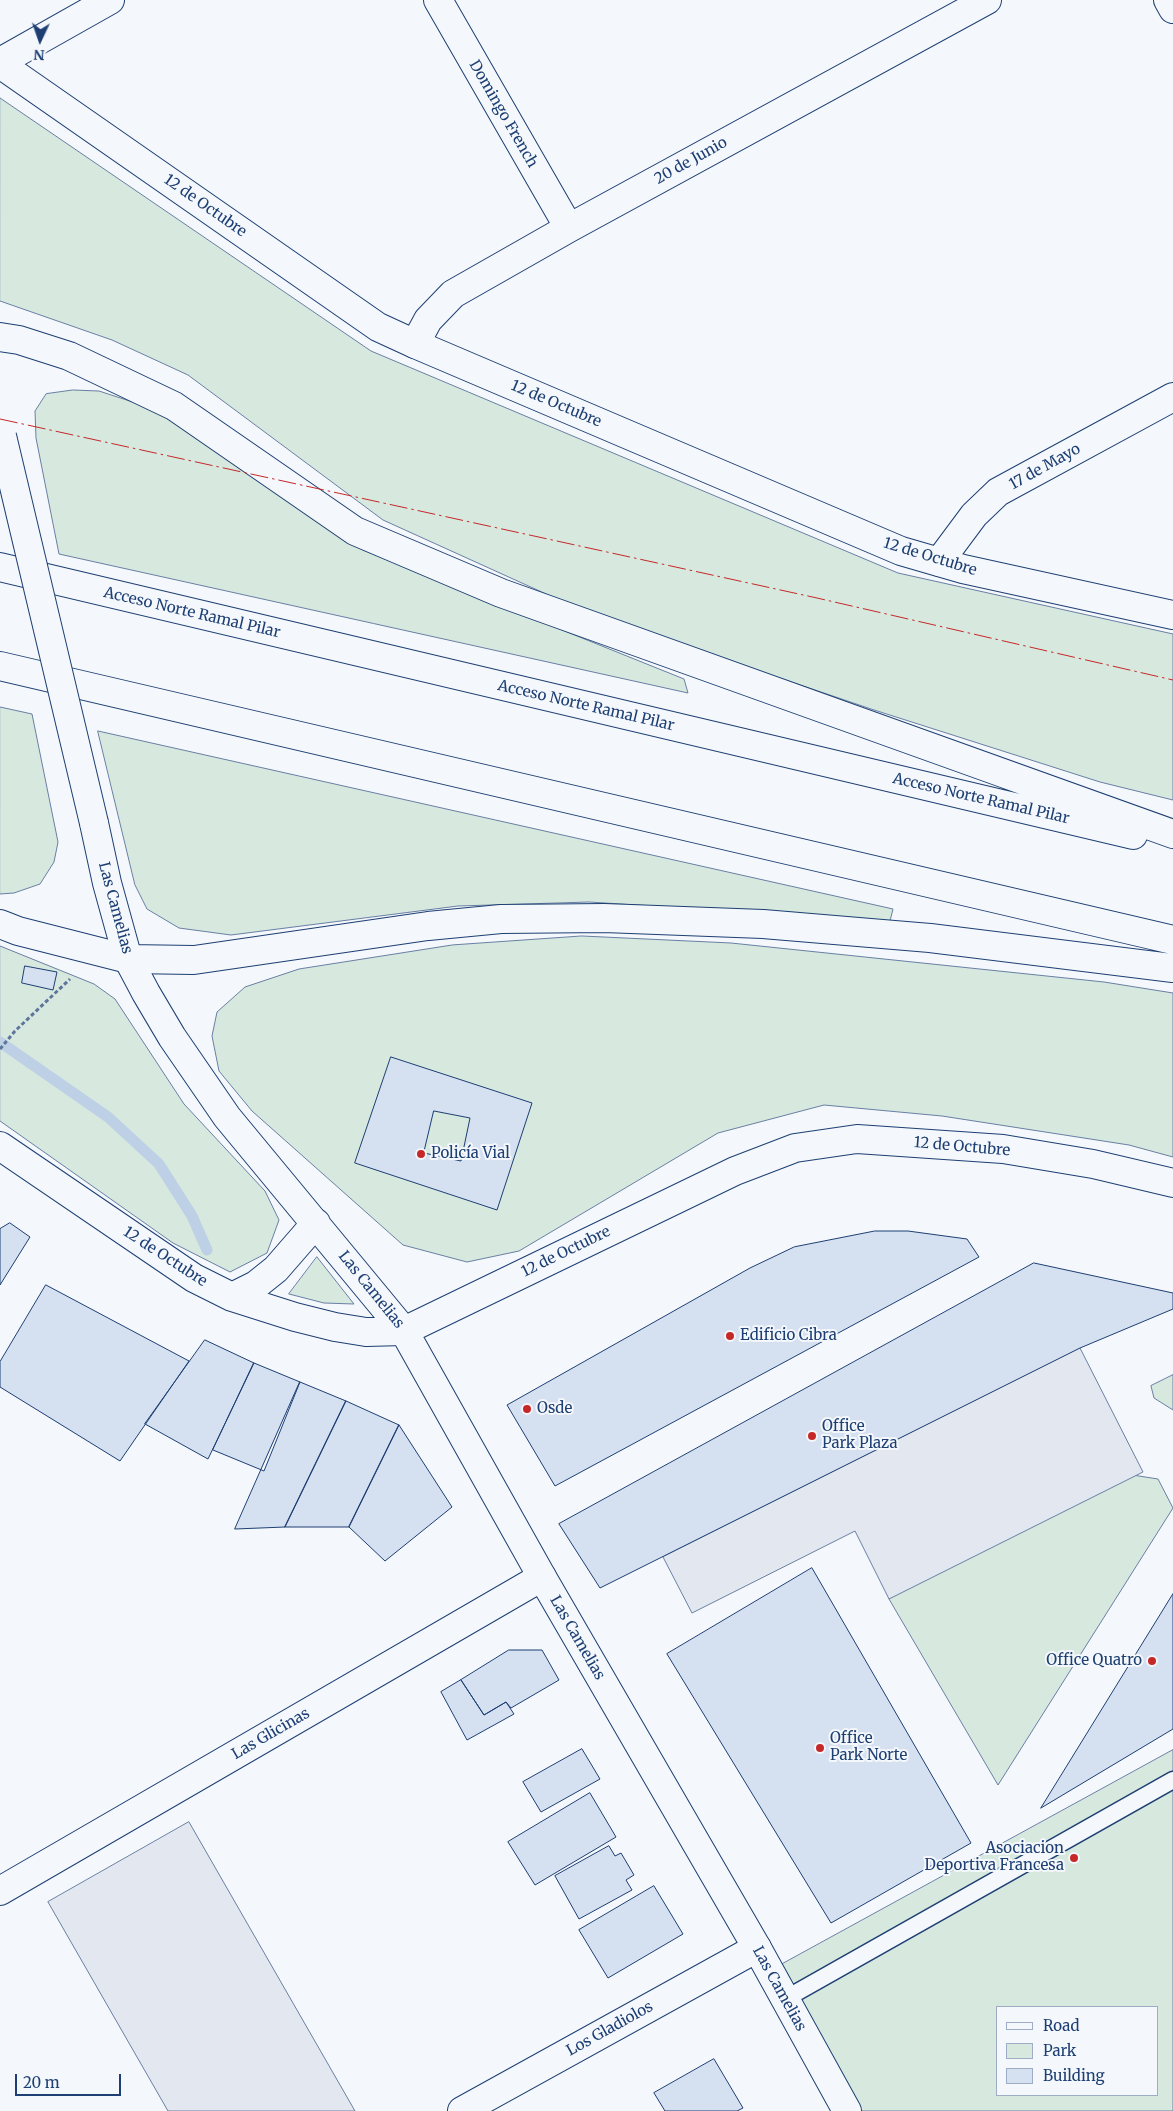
<!DOCTYPE html>
<html>
<head>
<meta charset="utf-8">
<style>
	body { margin:0 }
	#map { position:relative; width:1173px; height:2111px; overflow:hidden; background:#f4f7fb; font-family:Merriweather,serif }
	canvas { display:block }
	.legend { position:absolute; left:996px; top:2006px; width:162px; height:90px; box-sizing:border-box; background:#f4f7fb; border:1px solid #9eadc5; margin:0; padding:6px 9px; list-style:none; font-size:15px; color:#1d3f73 }
	.legend li { display:flex; align-items:center; gap:10px; height:25px }
	.legend b { width:25px; border:1px solid #9eadc5 }
	.north { position:absolute; left:15px; top:15px; width:50px; height:50px; -webkit-text-stroke:4px #f4f7fb; paint-order:stroke; rotate:183deg; font-size:14px; font-weight:700; line-height:20px; text-align:center; color:#1d3f73 }
	.north::after { content:''; display:block; margin:auto; width:18px; height:22px; background:#1d3f73; clip-path:polygon(50% 0,100% 100%,50% 72%,0 100%) }
	.scale { position:absolute; left:15px; top:2074px; width:106px; height:22px; box-sizing:border-box; border:2px solid #1d3f73; border-top:0; padding-left:6px; font-size:15px; line-height:18px; white-space:nowrap; color:#1d3f73; -webkit-text-stroke:4px #f4f7fb; paint-order:stroke }
</style>
</head>
<body>
<div id="map">
<canvas width="1173" height="2111"></canvas>
<ul class="legend">
<li><b style="height:6px;background:#f4f7fb"></b>Road</li>
<li><b style="height:14px;background:#d7e8df"></b>Park</li>
<li><b style="height:14px;background:#d5e0f0"></b>Building</li>
</ul>
<div class="north">N</div>
<div class="scale">20 m</div>
</div>
<script>
const c = document.querySelector('canvas').getContext('2d');
c.lineJoin = 'round';
function fillPath(path, color) {
  c.fillStyle = color;
  c.fill(path, 'evenodd');
}
function trace(path, color, width, dash) {
  c.strokeStyle = color;
  c.lineWidth = width;
  c.lineCap = dash ? 'butt' : 'round';
  c.setLineDash(dash || []);
  c.stroke(path);
}
function write(font, color, halo, rows, align = 'center') {
  c.font = font + ' Merriweather,serif';
  c.lineWidth = 4;
  c.setLineDash([]);
  c.textBaseline = 'middle';
  c.strokeStyle = halo;
  c.fillStyle = color;
  for (const [text, x, y, turn = 0] of rows) {
    c.save();
    c.translate(x, y);
    c.rotate((+turn || 0) * Math.PI / 180);
    c.textAlign = isNaN(turn) ? turn : align;
    if (halo) c.strokeText(text, 0, 0);
    c.fillText(text, 0, 0);
    c.restore();
  }
}
const green = new Path2D(`
	M0 98 371 351 898 573 1173 634V800L1100 782 871 709 588 613 383 520 188 375 112 340 0 301Z
	M73 390 99 391 148 407 216 448 307 513 363 550 684 679 688 693 59 554 36 438 35 411 46 394Z
	M0 707 32 714 58 842 54 862 40 884 14 893 0 894Z
	M98 731 893 909 890 921 589 902 458 906 231 935 179 928 147 909 135 885Z
	M582 936 731 943 1104 982 1173 993V1157L1129 1145 942 1116 824 1105 718 1133 519 1251 467 1262 403 1245 252 1111 219 1071 212 1036 217 1012 245 987 299 969 452 945Z
	M0 946 94 984 115 999 184 1104 265 1191 279 1220 267 1253 230 1272 173 1243 0 1121Z
	M317 1257 354 1304 324 1303 289 1294Z
	M1173 1375V1410L1154 1398 1151 1386Z
	M1126 1474 1158 1479 1173 1508 998 1785 889 1599Z
	M1173 1750V2111H862L777 1967ZM997 2007H1157V2095H997Z`);
fillPath(green, '#d7e8df');
trace(green, '#687fa3', 1);
const parking = new Path2D(`
	M1080 1348 1143 1472 889 1599 855 1531 692 1613 663 1557Z
	M189 1822 355 2111H168L48 1902Z`);
fillPath(parking, '#e3e8f0');
trace(parking, '#687fa3', 1);
trace(new Path2D(`
	M0 1042 108 1117 159 1164 192 1216 207 1250`), '#bed0e5', 11);
const building = new Path2D(`
	M25 966 57 972 53 990 22 983Z
	M391 1057 532 1103 497 1210 355 1163Z
	M434 1111 470 1118 461 1161 424 1153Z
	M10 1223 30 1237 0 1285V1229Z
	M875 1231H908L967 1239 979 1257 555 1486 507 1405 750 1268 794 1247Z
	M1034 1263 1173 1293V1309L1080 1348 600 1588 559 1524Z
	M46 1285 189 1361 120 1461 0 1387V1362Z
	M205 1340 254 1363 208 1459 145 1424Z
	M254 1363 300 1382 264 1471 213 1450Z
	M300 1382 346 1401 285 1527 235 1529Z
	M346 1401 399 1425 349 1527H285Z
	M399 1425 452 1507 385 1561 349 1527Z
	M812 1568 971 1843 831 1923 667 1654Z
	M1173 1594V1729L1041 1808Z
	M509 1650H542L559 1680 511 1708 506 1702 484 1715 461 1680Z
	M461 1680 484 1715 506 1702 514 1714 467 1740 441 1692Z
	M582 1749 600 1779 541 1812 523 1782Z
	M590 1793 616 1837 535 1885 508 1842Z
	M609 1846 615 1856 621 1853 634 1875 626 1880 632 1890 579 1919 555 1876Z
	M654 1886 683 1934 608 1978 579 1930Z
	M714 2059 743 2108 737 2111H665L654 2093Z`);
fillPath(building, '#d5e0f0');
trace(building, '#1d3f73', 1);
const lane = new Path2D(`
	M785 1999 1173 1780`);
const street = new Path2D(`
	M438 0 569 228
	M1168 0 1173 9
	M0 62 110 0
	M415 344 428 320 453 294 569 228 987 0
	M939 562 974 515 998 492 1173 397
	M0 1891 542 1577
	M462 2111 757 1948`);
const secondary = new Path2D(`
	M0 64 378 327 415 344 901 551 963 569 1173 615
	M94 823 107 883 128 959 146 993 172 1037 227 1117 404 1331 542 1577 757 1948 847 2111
	M0 1146 194 1278 232 1297 295 1317 335 1327 366 1332 404 1331 735 1171 795 1148 857 1139 1003 1149 1093 1164 1173 1183
	M232 1297 256 1285 276 1269 316 1223`);
const highway = new Path2D(`
	M0 337 19 340 69 356 174 406 355 531 501 593 1173 834
	M0 567 1133 835
	M0 666 1173 940
	M0 924 18 931 128 959 194 960 428 926 501 919 604 918 763 924 930 938 1173 968`);
trace(lane, '#1d3f73', 19);
trace(street, '#1d3f73', 30);
trace(secondary, '#1d3f73', 30);
trace(highway, '#1d3f73', 30);
trace(new Path2D(`
	M0 1049 15 1031 70 979`), '#5e769c', 3, [4, 2.5]);
trace(lane, '#f4f7fb', 16);
trace(street, '#f4f7fb', 28);
trace(secondary, '#f4f7fb', 28);
trace(highway, '#f4f7fb', 28);
const secondaryBridge = new Path2D(`
	M2 436 94 823`);
trace(secondaryBridge, '#1d3f73', 30, []);
trace(secondaryBridge, '#f4f7fb', 28);
trace(new Path2D(`
	M0 419 817 598 1173 680`), '#c62828', 1, [18, 4, 2.5, 4]);
for (const [x, y, r, color] of [
	[421,1154,5,"#c62828"],
	[730,1336,5,"#c62828"],
	[527,1409,5,"#c62828"],
	[812,1436,5,"#c62828"],
	[1152,1661,5,"#c62828"],
	[820,1748,5,"#c62828"],
	[1074,1858,5,"#c62828"]
]) {
  const dot = new Path2D();
  dot.arc(x, y, r, 0, 2 * Math.PI);
  c.fillStyle = color;
  c.fill(dot);
  trace(dot, '#f4f7fb', 2);
}
write('15px', '#1d3f73', '#f4f7fb', [
	["Domingo French",503,114,60],
	["20 de Junio",691,161,-29],
	["12 de Octubre",205,206,35],
	["12 de Octubre",556,404,23],
	["17 de Mayo",1045,467,-29],
	["12 de Octubre",930,557,17],
	["Acceso Norte Ramal Pilar",192,613,13],
	["Acceso Norte Ramal Pilar",586,706,13],
	["Acceso Norte Ramal Pilar",981,799,13],
	["Las Camelias",115,908,75],
	["12 de Octubre",962,1147,5],
	["12 de Octubre",566,1252,-26],
	["12 de Octubre",165,1257,33],
	["Las Camelias",371,1290,51],
	["Las Camelias",577,1638,60],
	["Las Glicinas",271,1734,-30],
	["Las Camelias",779,1989,61],
	["Los Gladiolos",610,2029,-29]
]);
write('15px', '#1d3f73', '#f4f7fb', [
	["Policía Vial",431,1154],
	["Edificio Cibra",740,1336],
	["Osde",537,1409],
	["Office",822,1427],
	["Park Plaza",822,1444],
	["Office Quatro",1142,1661,"right"],
	["Office",830,1739],
	["Park Norte",830,1756],
	["Asociacion",1064,1849,"right"],
	["Deportiva Francesa",1064,1866,"right"]
], 'left');
</script>
</body>
</html>
